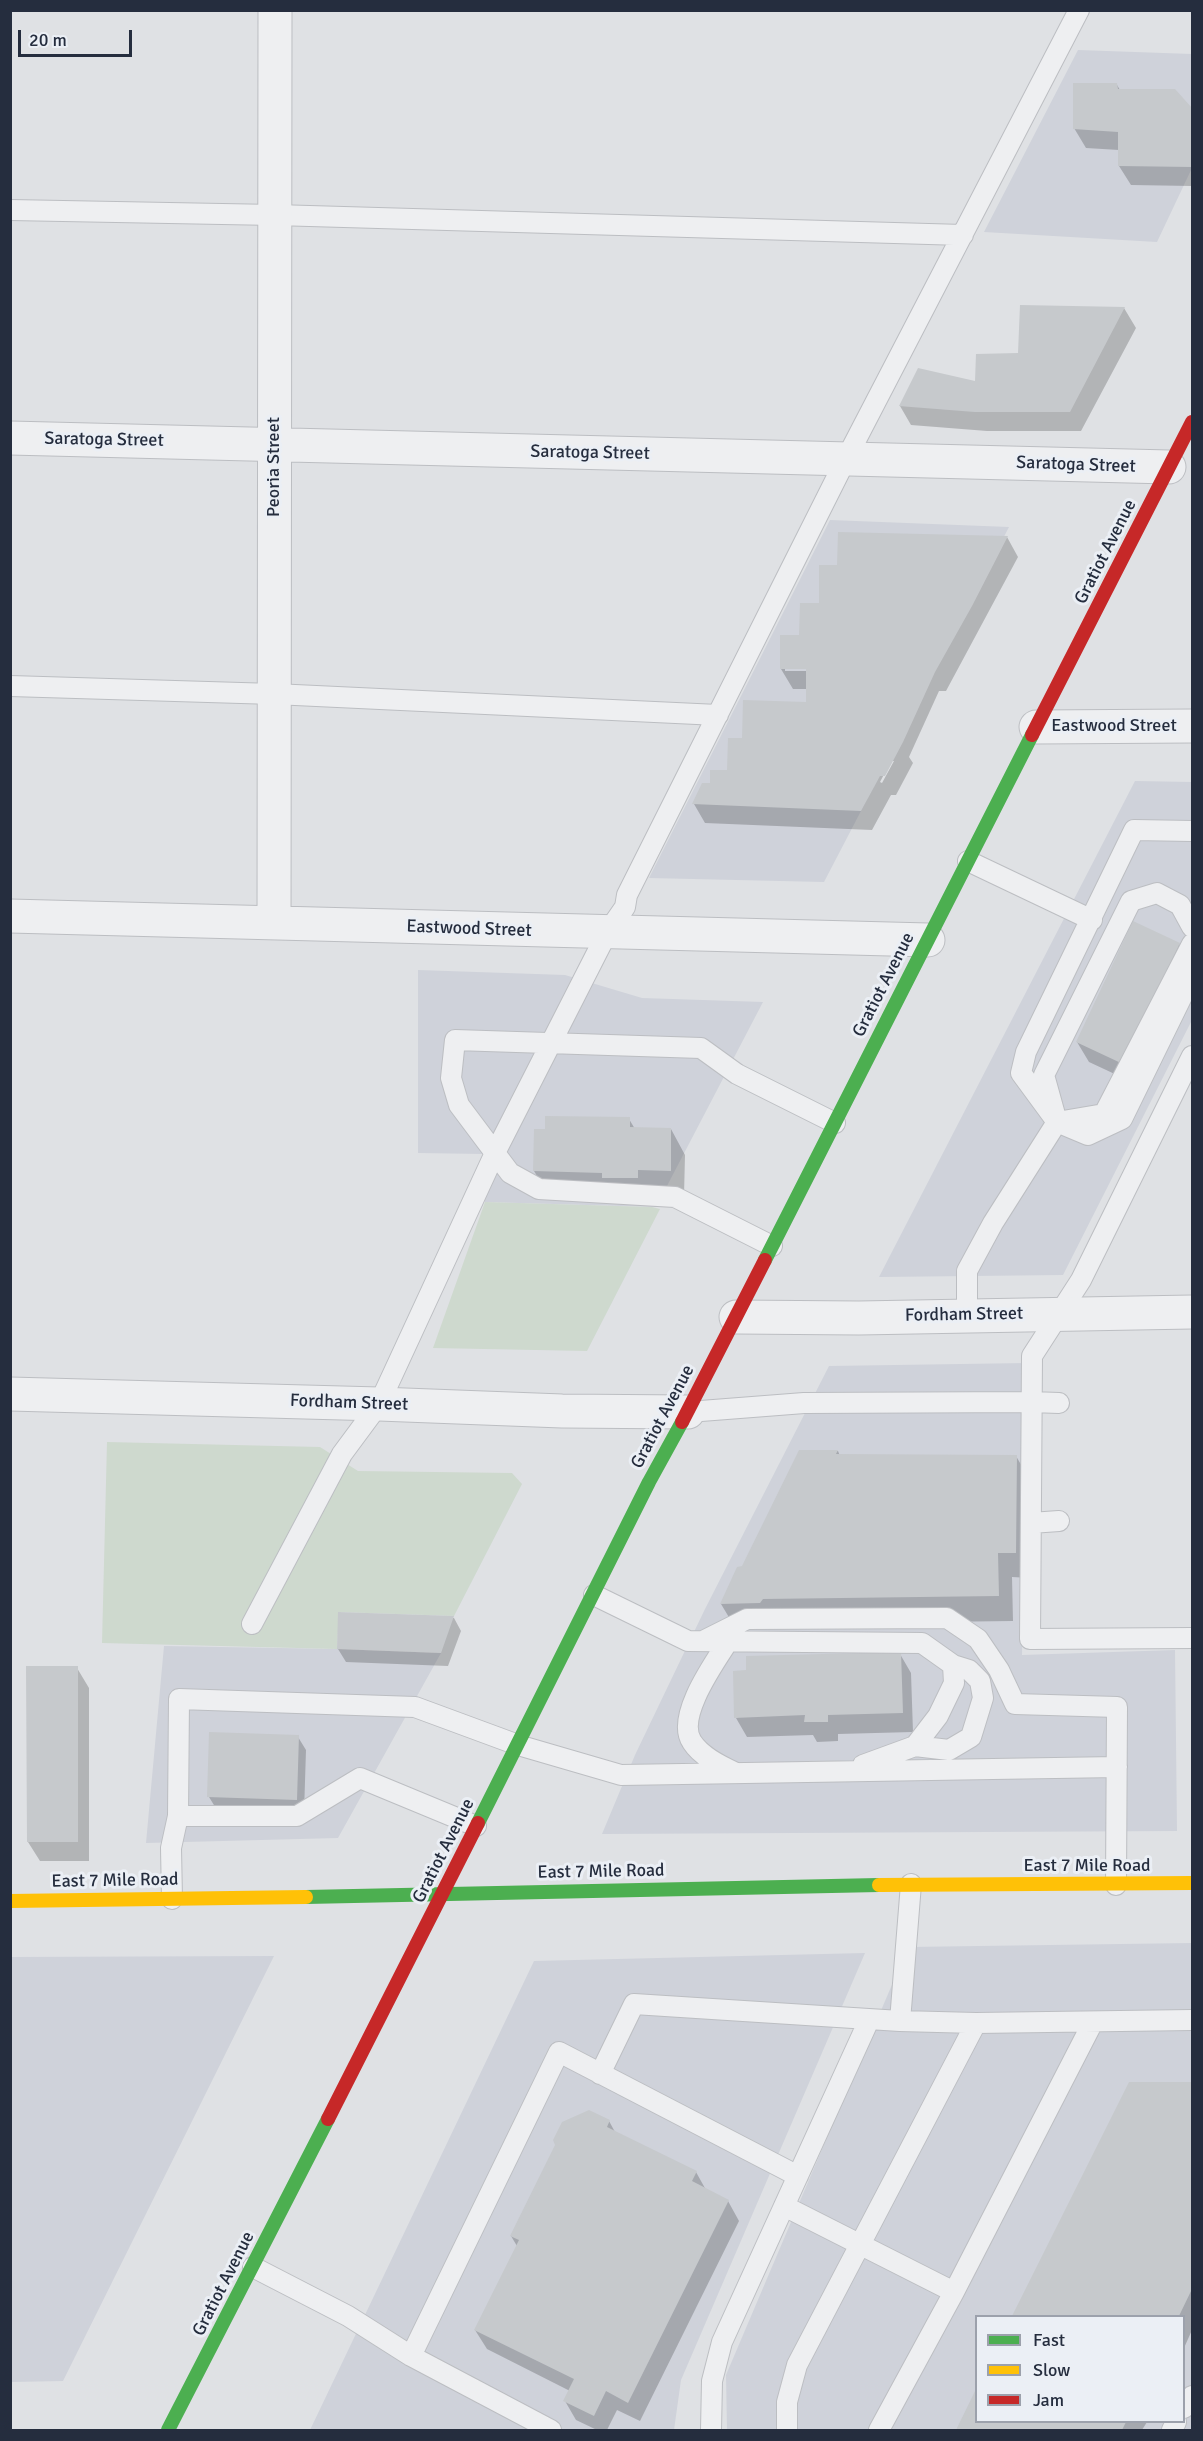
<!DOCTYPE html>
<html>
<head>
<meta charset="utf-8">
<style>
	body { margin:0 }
	#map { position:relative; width:1203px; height:2441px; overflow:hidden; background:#dfe1e4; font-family:Signika,sans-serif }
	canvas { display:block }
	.frame { position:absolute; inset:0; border:12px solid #252d3e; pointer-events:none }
	.legend { position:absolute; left:975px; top:2315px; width:210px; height:108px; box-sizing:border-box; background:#ebeff5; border:2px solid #9ca1ac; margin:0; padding:8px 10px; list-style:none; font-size:18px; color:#252d3e }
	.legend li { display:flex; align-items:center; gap:12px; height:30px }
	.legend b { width:30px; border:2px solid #9ca1ac }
	.scale { position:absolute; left:18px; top:30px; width:114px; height:27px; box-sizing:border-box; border:3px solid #252d3e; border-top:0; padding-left:8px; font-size:18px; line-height:21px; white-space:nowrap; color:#252d3e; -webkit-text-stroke:4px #ebeff5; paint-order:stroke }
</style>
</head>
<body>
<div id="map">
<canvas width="1203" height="2441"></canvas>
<div class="frame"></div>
<ul class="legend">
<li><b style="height:8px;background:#4caf50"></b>Fast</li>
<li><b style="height:8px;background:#ffc107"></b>Slow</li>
<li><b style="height:8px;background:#c62828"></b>Jam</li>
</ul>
<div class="scale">20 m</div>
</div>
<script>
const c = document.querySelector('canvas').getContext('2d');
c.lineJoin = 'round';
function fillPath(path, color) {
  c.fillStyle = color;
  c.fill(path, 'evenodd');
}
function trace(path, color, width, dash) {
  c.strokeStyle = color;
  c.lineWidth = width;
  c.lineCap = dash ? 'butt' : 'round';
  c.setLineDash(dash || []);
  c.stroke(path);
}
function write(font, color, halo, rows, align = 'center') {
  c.font = font + ' Signika,sans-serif';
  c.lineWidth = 6;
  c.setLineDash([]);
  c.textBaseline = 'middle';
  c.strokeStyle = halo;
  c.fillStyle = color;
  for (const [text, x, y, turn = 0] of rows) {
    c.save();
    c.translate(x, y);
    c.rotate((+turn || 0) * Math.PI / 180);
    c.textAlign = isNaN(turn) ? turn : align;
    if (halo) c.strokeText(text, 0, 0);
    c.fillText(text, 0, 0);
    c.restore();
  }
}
fillPath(new Path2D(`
	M1078 50 1192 54V168L1157 242 984 232Z
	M830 520 1009 527 824 882 649 878Z
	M1135 781 1192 782V1020L1063 1275 879 1277Z
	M418 970 565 975 642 998 763 1002 656 1207 485 1202 483 1154 418 1153Z
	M1027 1363 1022 1655 1175 1650 1177 1831 602 1834 635 1755 705 1609 829 1366Z
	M164 1646 337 1649 441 1653 338 1838 146 1843Z
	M1192 1943V2430H727L726 2375 908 1947ZM976 2316H1184V2422H976Z
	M865 1953 681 2380 674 2430H310L534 1961Z
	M274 1956 63 2381 11 2382V1957Z`), '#cfd2da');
fillPath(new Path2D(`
	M485 1202 652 1207 660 1209 587 1351 433 1348Z
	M107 1442 320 1447 358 1471 512 1473 522 1484 454 1616 339 1612 337 1649 102 1643Z`), '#ced9ce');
fillPath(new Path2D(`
	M1117 85 1120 90 1175 91 1192 110V186L1131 185 1119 166V150L1086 148 1074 128Z
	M1022 307 1124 308 1136 328 1081 431H987L911 425 900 406 976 383 1019 354Z
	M1007 537 1018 557 946 691H939L909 757 913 763 896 795H891L872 830 705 823 694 804 703 785H711L729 772 745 740 807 704V689H793L781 669 782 637H801L839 567ZM785 668H808V671H785ZM891 761H894L882 783 880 782Z
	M1179 944 1191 963 1134 1083 1089 1062 1077 1042Z
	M629 1119 635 1129H671L685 1155 684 1196H549L534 1171Z
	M838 1451 840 1456H1016L1031 1482 1030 1578 1012 1577 1013 1621 777 1624 736 1629 721 1604 743 1567 800 1452Z
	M340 1614 454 1618 461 1631 448 1666 346 1662 338 1649Z
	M900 1654 911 1673 913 1732 838 1734V1741L817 1742 813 1735 747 1737 736 1718Z
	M77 1668 89 1688V1861H40L28 1842Z
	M298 1737 306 1750 304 1813 217 1810 209 1797Z
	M1192 2083V2330L1184 2348V2316H1014L1130 2084Z
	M609 2121 615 2132 696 2172 706 2190 728 2201 739 2221 640 2421 617 2410 607 2430H597L576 2420 565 2401 570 2391 487 2349 475 2330 517 2246 511 2236Z
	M976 2392V2422H1147L1142 2430H957Z`), '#0003');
fillPath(new Path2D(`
	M1073 83H1117L1118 89H1175L1192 108V167L1118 166V132L1073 129Z
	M1020 305 1125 307 1070 412H975L899 406 918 368 975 381 976 354 1018 353Z
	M838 532 1008 536 972 606 935 672 903 742 885 776H880L861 811 692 804 702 783H710V770H727L728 738H742L743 700 806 702V669H780V635H799L800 603H819V565H837Z
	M1133 921 1180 943 1123 1064 1076 1042Z
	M545 1116 630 1117V1127L671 1128V1171L638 1170V1178H602V1173L533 1171 534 1129H545Z
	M799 1450H838L836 1454 1017 1455 1016 1553H998L999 1596 763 1599 760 1603 720 1604 737 1567 742 1566Z
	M338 1612 454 1616 441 1653 337 1649Z
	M901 1652 903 1713 828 1715V1722H804L805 1715 734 1718 733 1671 746 1670V1656Z
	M26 1666H78V1842H27Z
	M209 1732 299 1735 297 1800 207 1797Z
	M1129 2082H1192V2289L1179 2316H1012Z
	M589 2110 610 2120 607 2127 697 2171 692 2181 729 2200 628 2403 606 2391 594 2416 563 2401 574 2379 474 2330 519 2240 510 2236 555 2145 553 2140 562 2122Z
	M976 2389V2422H1126L1122 2430H956Z`), '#c6c9cc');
const lane = new Path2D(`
	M10 210 275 215 963 235
	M10 686 274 694 718 715
	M1192 831 1134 830 1026 1052 1021 1073 1057 1122 1088 1135 1122 1119 1192 976
	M968 861 1092 920
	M1192 1056 1081 1280 1032 1356 1030 1639 1192 1638
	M1057 1122 1104 1114 1192 944
	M772 1246 675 1197 539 1189 510 1173 459 1105 451 1078 455 1040 701 1048 737 1074 835 1123
	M967 1315V1271L993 1223 1057 1122 1044 1075 1131 901 1157 893 1180 905 1192 927
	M688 1412 804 1403 1031 1402 1059 1403
	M1031 1523 1059 1521
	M594 1595 688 1641 922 1643 953 1665 969 1670 980 1681 983 1698 971 1737 949 1750 915 1746
	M252 1624 342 1454 379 1404 495 1153 607 933 625 907 627 895 846 459 1079 10
	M705 1640 747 1619 947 1618 978 1639 999 1670 1015 1704 1117 1707 1116 1885
	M729 1640C715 1662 675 1717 692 1742 701 1756 719 1765 734 1772
	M863 1765 915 1746 938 1716 954 1683 953 1665
	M178 1816 179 1699 415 1707 518 1745 621 1775 1117 1767
	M172 1899 171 1848 178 1816H297L360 1778 476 1826
	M900 2021 911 1884
	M600 2074 634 2004 900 2021 976 2023 1192 2020
	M784 2206 954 2292
	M253 2267 348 2316 411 2356 551 2430
	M411 2356 559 2052 798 2176
	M1184 2408 1192 2396
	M711 2430 712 2381 722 2342 869 2020
	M787 2430V2402L797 2365 976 2023
	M879 2430 954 2292 1093 2022
	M1172 2430 1176 2422`);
const street = new Path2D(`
	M10 438 1169 467
	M1036 727 1192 726
	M10 916 928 940
	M274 923 275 10
	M736 1317 859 1318 1192 1312
	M10 1394 379 1404 562 1411 688 1412`);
trace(lane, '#bcbec2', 22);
trace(street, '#bcbec2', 35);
trace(lane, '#eeeff1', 20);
trace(street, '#eeeff1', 33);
trace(new Path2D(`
	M765 1260 1032 735
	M478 1823 649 1482 682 1422
	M306 1897 879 1885
	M168 2430 328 2119`), '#4caf50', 14);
trace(new Path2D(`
	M879 1885 1192 1883
	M10 1901 306 1897`), '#ffc107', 14);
trace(new Path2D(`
	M1032 735 1192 422
	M682 1422 765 1260
	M328 2119 478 1823`), '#c62828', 14);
write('18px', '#252d3e', '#ebeff5', [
	["Saratoga Street",104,440,1],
	["Saratoga Street",590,453,1],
	["Saratoga Street",1076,465,2],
	["Peoria Street",274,467,-90],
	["Gratiot Avenue",1106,552,-63],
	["Eastwood Street",1114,726],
	["Eastwood Street",469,929,2],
	["Gratiot Avenue",884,985,-63],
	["Fordham Street",964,1315,-1],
	["Fordham Street",349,1403,2],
	["Gratiot Avenue",663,1417,-62],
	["Gratiot Avenue",444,1851,-63],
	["East 7 Mile Road",1087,1866],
	["East 7 Mile Road",601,1872,-1],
	["East 7 Mile Road",115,1881,-1],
	["Gratiot Avenue",224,2284,-63]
]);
</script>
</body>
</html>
